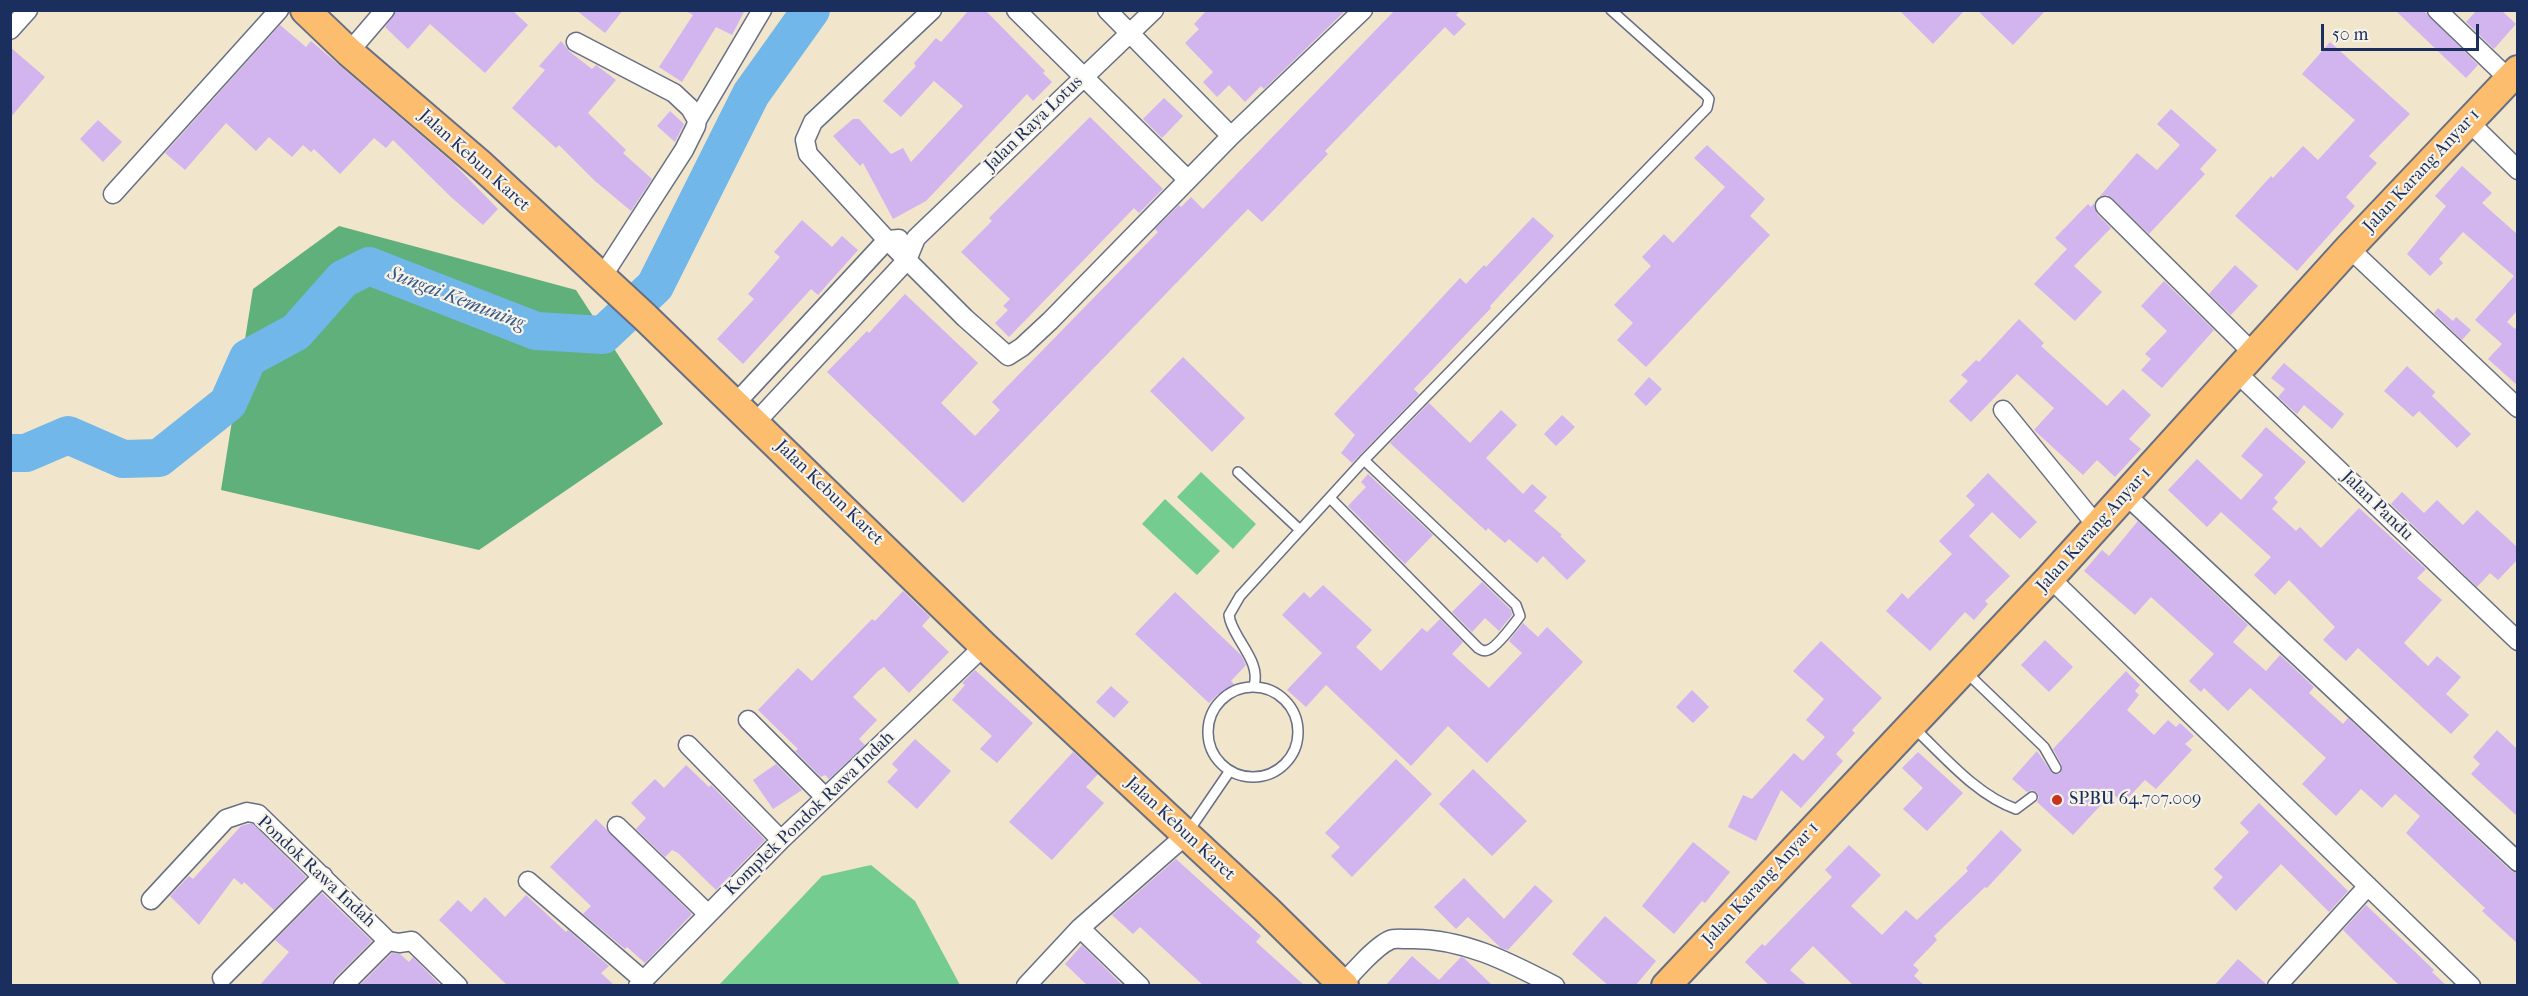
<!DOCTYPE html>
<html>
<head>
<meta charset="utf-8">
<style>
	body { margin:0 }
	#map { position:relative; width:2528px; height:996px; overflow:hidden; background:#f1e5cc; font-family:"IM FELL French Canon",serif }
	canvas { display:block }
	.frame { position:absolute; inset:0; border:12px solid #1b2f5e; pointer-events:none }
	.scale { position:absolute; left:2321px; top:24px; width:158px; height:27px; box-sizing:border-box; border:3px solid #1b2f5e; border-top:0; padding-left:8px; font-size:18px; line-height:21px; white-space:nowrap; color:#1b2f5e; -webkit-text-stroke:4px #f7f3e8; paint-order:stroke }
</style>
</head>
<body>
<div id="map">
<canvas width="2528" height="996"></canvas>
<div class="frame"></div>
<div class="scale">50 m</div>
</div>
<script>
const c = document.querySelector('canvas').getContext('2d');
c.lineJoin = 'round';
function fillPath(path, color) {
  c.fillStyle = color;
  c.fill(path, 'evenodd');
}
function trace(path, color, width, dash) {
  c.strokeStyle = color;
  c.lineWidth = width;
  c.lineCap = dash ? 'butt' : 'round';
  c.setLineDash(dash || []);
  c.stroke(path);
}
function write(font, color, halo, rows, align = 'center') {
  c.font = font + ' "IM FELL French Canon",serif';
  c.lineWidth = 4.5;
  c.setLineDash([]);
  c.textBaseline = 'middle';
  c.strokeStyle = halo;
  c.fillStyle = color;
  for (const [text, x, y, turn = 0] of rows) {
    c.save();
    c.translate(x, y);
    c.rotate((+turn || 0) * Math.PI / 180);
    c.textAlign = isNaN(turn) ? turn : align;
    if (halo) c.strokeText(text, 0, 0);
    c.fillText(text, 0, 0);
    c.restore();
  }
}
fillPath(new Path2D(`
	M1201 472 1256 524 1233 549 1177 497Z
	M1165 499 1220 551 1197 575 1142 524Z
	M871 865 915 901 960 985H719L822 876Z`), '#74cc91');
fillPath(new Path2D(`
	M339 226 576 290 663 424 479 550 221 490 253 289Z`), '#5fb07b');
trace(new Path2D(`
	M10 453H26L68 435 123 459 159 458 228 403 248 358 296 332 343 279 369 266 536 331 603 335 655 286 751 94 811 10`), '#72b7e9', 38);
fillPath(new Path2D(`
	M396 10H512L528 25 485 73 430 24 408 49 385 27Z
	M576 10H623L605 33Z
	M684 10H745L732 35 716 27 682 82 659 67 693 15Z
	M969 10H985L1045 71 1043 73 1052 82 1033 101 1027 94 926 201 893 219 863 163 860 166 833 136 853 119H859L891 154 903 148 911 162 963 106 934 81 901 117 883 101 916 66 914 63 936 38 941 42Z
	M1207 10H1346L1264 89 1261 86 1245 102 1229 85 1217 97 1203 82 1213 72 1185 43 1199 29 1194 24Z
	M1395 10H1461L1456 15 1466 24 1454 36 1445 27 1325 151 1328 154 1262 222 1248 209 963 503 827 372 867 331 869 333 905 294 978 363 941 403 975 436 1000 410 992 402 1158 232 1155 229 1179 205 1181 207 1191 197 1203 209Z
	M1899 10H1965L1933 44Z
	M1977 10H2046L2013 45Z
	M2395 10H2423L2478 65 2466 78Z
	M2477 10H2501L2516 24 2494 49 2466 22Z
	M280 25 306 47 311 41 453 163 498 209 483 225 451 197 393 140 386 148 374 138 340 174 314 149 311 152 303 145 292 157 269 137 256 151 226 123 185 170 165 153Z
	M561 41 570 52 592 69 596 65 616 80 588 113 626 150 623 153 652 179 631 211 595 181 559 145 556 148 512 108 545 70 539 66Z
	M2330 42 2410 114 2369 156 2377 163 2346 197 2355 206 2297 271 2235 216 2271 176 2273 178 2303 146 2318 160 2355 120 2302 74Z
	M10 47 45 77 10 118Z
	M1164 98 1183 116 1162 138 1143 119Z
	M2171 109 2217 150 2200 169 2205 174 2149 234 2112 198 2107 195 2100 196 2137 153 2157 170 2180 145 2157 124Z
	M670 111 684 124 675 142 657 126Z
	M1090 117 1163 189 1139 213 1134 208 1009 337 995 323 1008 310 1003 306 1010 299 961 252 992 221 989 218Z
	M98 120 122 142 103 162 80 139Z
	M1707 145 1765 199 1750 216 1770 235 1646 367 1617 340 1633 323 1614 305 1651 266 1642 257 1664 234 1673 243 1725 187 1694 158Z
	M2462 166 2492 193 2482 203 2517 234V311L2507 322 2515 329 2517 326V385L2488 359 2502 344 2475 320 2514 276 2463 232 2439 259 2443 263 2430 276 2407 254 2446 206 2435 196Z
	M2094 203 2097 214 2111 228 2074 266 2102 292 2075 321 2034 284 2067 249 2055 238 2088 204 2091 207Z
	M1533 217 1554 236 1490 306 1491 308 1414 389 1419 394 1352 463 1341 453 1355 435 1334 414 1460 278 1466 284 1484 265 1486 267Z
	M802 220 832 247 842 236 858 250 818 295 811 289 743 364 717 339 754 299 748 294 780 257 774 252Z
	M2235 265 2258 286 2231 315 2209 294Z
	M2164 281 2214 330 2162 388 2141 370 2151 359 2145 354 2167 331 2141 306Z
	M2438 308 2453 321 2456 317 2471 330 2462 340 2434 313Z
	M2019 319 2044 343 2041 346 2107 406 2123 389 2151 415 2129 439 2141 449 2115 477 2097 460 2083 475 2034 430 2054 408 2017 374 1971 422 1949 401 1968 381 1961 375 1976 360 1979 362Z
	M1183 357 1245 418 1212 452 1150 391Z
	M2284 363 2344 414 2332 429 2304 405 2297 414 2278 397 2285 389 2271 378Z
	M2407 366 2435 392 2432 396 2471 434 2457 448 2419 411 2413 417 2384 391Z
	M1649 377 1662 389 1646 406 1634 394Z
	M1429 403 1470 443 1501 410 1517 425 1486 458 1523 494 1532 484 1547 497 1534 511 1562 535 1560 536 1586 561 1567 580 1543 556 1537 563 1509 539 1505 543 1488 528 1486 531 1390 443Z
	M1562 415 1575 427 1556 446 1544 434Z
	M2266 427 2306 462 2274 498 2278 502 2272 509 2296 531 2300 527 2321 548 2359 508 2426 569 2417 578 2442 600 2404 643 2428 666 2437 656 2461 677 2446 694 2469 715 2451 734 2358 648 2346 661 2323 640 2335 627 2289 580 2275 595 2254 575 2271 557 2221 512 2207 527 2168 490 2197 459 2241 500 2263 475 2241 456Z
	M1988 473 2037 522 2020 539 1992 512 1969 536 2010 576 1985 601 1988 604 1974 620 1965 612 1930 651 1886 611 1902 593 1908 599 1952 554 1939 541 1975 505 1966 496Z
	M1368 474 1433 535 1405 564 1348 506 1366 487 1361 482Z
	M2402 492 2424 513 2437 500 2463 525 2477 510 2517 547V560L2498 580 2490 573 2477 587 2391 504Z
	M2138 521 2248 625 2233 642 2266 671 2280 655 2314 687 2309 693 2343 724 2348 718 2510 870 2517 873V943L2482 911 2485 908 2406 833 2420 816 2395 794 2382 808 2361 789 2336 816 2302 784 2326 758 2250 688 2228 711 2204 688 2201 692 2189 681 2214 654 2151 597 2135 615 2084 571 2102 550 2109 556Z
	M1482 582 1511 610 1512 615 1499 631 1485 618 1472 632 1452 612Z
	M1323 585 1372 630 1356 647 1381 671 1422 628 1427 632 1440 619 1463 642 1452 654 1489 688 1522 653 1509 641 1523 623 1538 637 1547 627 1583 662 1487 763 1448 726 1411 766 1326 685 1306 707 1287 690 1322 653 1282 615 1304 592 1310 598Z
	M903 591 930 617 922 626 949 652 909 693 884 667 878 671 853 697 877 720 859 739 865 745 829 779 825 775 821 777 795 751 798 749 758 710 798 668 812 681 872 619 875 621Z
	M1175 592 1241 655 1246 665 1231 681 1235 685 1222 699 1218 694 1209 703 1135 634Z
	M2045 640 2073 667 2049 692 2021 665Z
	M1821 641 1882 698 1852 730 1855 733 1836 754 1843 761 1801 808 1781 790 1756 841 1728 827 1743 795 1752 799 1794 753 1803 761 1825 737 1806 720 1824 699 1793 671Z
	M975 670 1033 723 997 763 980 749 992 736 952 700 965 685 962 683Z
	M2126 671 2140 685 2135 691 2139 695 2127 710 2154 735 2168 720 2176 727 2180 723 2194 736 2185 744 2192 750 2156 789 2145 780 2123 803 2112 793 2073 835 2037 802 2039 797 2037 793 2032 790 2027 792 2012 779 2037 751 2052 773 2060 774 2062 765 2053 749Z
	M1111 686 1129 702 1114 718 1096 702Z
	M1692 690 1709 707 1693 723 1676 707Z
	M2497 730 2517 749V816L2471 774 2480 764 2473 757Z
	M915 739 951 771 917 809 887 782 898 770 892 764Z
	M1073 752 1098 774 1086 787 1104 803 1052 860 1009 822Z
	M1918 752 1963 793 1927 831 1903 809 1923 788 1902 768Z
	M1396 759 1432 794 1352 877 1331 856 1340 847 1325 833Z
	M776 764 802 790 773 809 753 780Z
	M686 765 709 787 711 785 765 840 716 890 678 853 672 850 665 857 636 829 646 818 631 803 655 779 664 788Z
	M1473 769 1527 821 1492 856 1439 804Z
	M2259 803 2348 891 2329 912 2281 864 2236 911 2213 888 2223 877 2214 869 2249 832 2240 823Z
	M596 819 692 914 645 963 627 947 625 949 583 914 591 906 550 867Z
	M248 824H253L306 877 274 910 244 882 242 885 234 878 199 925 170 896 189 876 193 879 241 826Z
	M2001 830 2022 850 1987 888 1985 887 1934 936 1937 940 1913 965 1919 970 1914 976 1925 986H1854L1813 946 1790 970 1808 986H1770L1745 962 1762 944 1765 946 1832 877 1825 870 1849 845 1881 875 1851 906 1882 935 1906 910 1917 920 1968 871 1966 868Z
	M1693 842 1730 872 1705 903 1702 901 1674 934 1642 906Z
	M1176 859 1261 936 1256 942 1305 986H1204L1140 927 1133 934 1112 915Z
	M1464 878 1504 919 1535 885 1553 901 1508 950 1501 948 1468 917 1456 929 1434 907Z
	M322 893 372 941 335 978 332 986H259L289 952 275 940Z
	M526 895 566 932 568 930 609 966 601 973 615 986H508L439 920 458 900 471 912 485 897 505 917Z
	M2366 905 2434 970 2432 972 2447 986H2400L2375 962 2343 930Z
	M1605 916 1656 961 1635 986H1609L1572 954Z
	M1082 945 1123 986H1088L1065 964Z
	M392 953 400 954 409 962 413 957 441 986H359Z
	M1412 956 1439 980 1461 957 1464 958 1493 986H1385Z
	M2238 959 2266 984V986H2214Z`), '#d2b4ee');
const service = new Path2D(`
	M1238 472 1300 530
	M1330 498 1478 648C1482 650 1483 652 1488 650 1496 648 1514 624 1520 616L1516 605 1364 460
	M1967 673 2044 747 2056 768
	M1254 686C1261 662 1237 643 1230 620L1229 615 1240 596 1364 460 1707 108 1709 99 1706 95 1611 10
	M1208 732a45 45 0 1 1 90 0a45 45 0 1 1-90 0Z
	M1914 728C1944 756 1976 795 2016 809L2032 797
	M1188 832 1229 772`);
const minor = new Path2D(`
	M932 10 813 122 805 140 808 154 887 240 965 318 1008 356 1022 347 1050 321 1231 136 1363 10
	M1016 10 1187 179
	M1107 10 1231 136
	M2437 10 2509 79
	M10 30 28 10
	M576 42 674 93 690 108 697 120 696 126 684 150 602 277
	M349 52 385 10
	M697 120 762 10
	M2469 122 2518 170
	M113 194 279 10
	M2105 206 2253 353
	M2349 248 2518 408
	M2236 372 2518 641
	M735 404 887 240 899 239
	M2003 410 2097 526
	M756 422 907 260 916 238 1154 10
	M2126 495 2518 862
	M2050 578 2471 986
	M748 720 825 797
	M688 745 781 840
	M617 826 708 914
	M528 881 643 980
	M151 900 226 819 247 812 258 814 388 941 399 943 412 941 458 986
	M1080 928 1140 986
	M222 978 323 876
	M1343 984C1352 973 1376 946 1390 940 1394 938 1403 939 1408 939 1461 937 1509 962 1555 986
	M343 986 388 941
	M638 986 781 840 984 646
	M1026 986 1080 928 1186 835
	M2277 986 2368 886`);
const primary = new Path2D(`
	M305 10 349 52 482 166 645 317 984 646 1266 909 1344 986
	M1666 986 2050 578 2349 248 2518 70`);
trace(service, '#666f84', 12);
trace(minor, '#666f84', 21);
trace(primary, '#666f84', 32);
trace(service, '#fff', 9);
trace(minor, '#fff', 18);
trace(primary, '#fcbd6f', 28);
for (const [x, y, r, color] of [
	[2057,800,6,"#c8321e"]
]) {
  const dot = new Path2D();
  dot.arc(x, y, r, 0, 2 * Math.PI);
  c.fillStyle = color;
  c.fill(dot);
  trace(dot, '#f7f3e8', 2);
}
write('18px', '#1b2f5e', '#f7f3e8', [
	["Jalan Raya Lotus",1034,124,-44],
	["Jalan Kebun Karet",474,161,42],
	["Jalan Karang Anyar 1",2422,171,-47],
	["Jalan Kebun Karet",829,493,44],
	["Jalan Pandu",2377,506,44],
	["Jalan Karang Anyar 1",2094,530,-48],
	["Komplek Pondok Rawa Indah",810,814,-44],
	["Jalan Kebun Karet",1180,829,43],
	["Pondok Rawa Indah",316,872,43],
	["Jalan Karang Anyar 1",1761,884,-47]
]);
write('18px', '#1b2f5e', '#f7f3e8', [
	["SPBU 64.707.009",2069,800]
], 'left');
write('italic 20px', '#355888', '#f7f3e8', [
	["Sungai Kemuning",456,299,21]
]);
</script>
</body>
</html>
